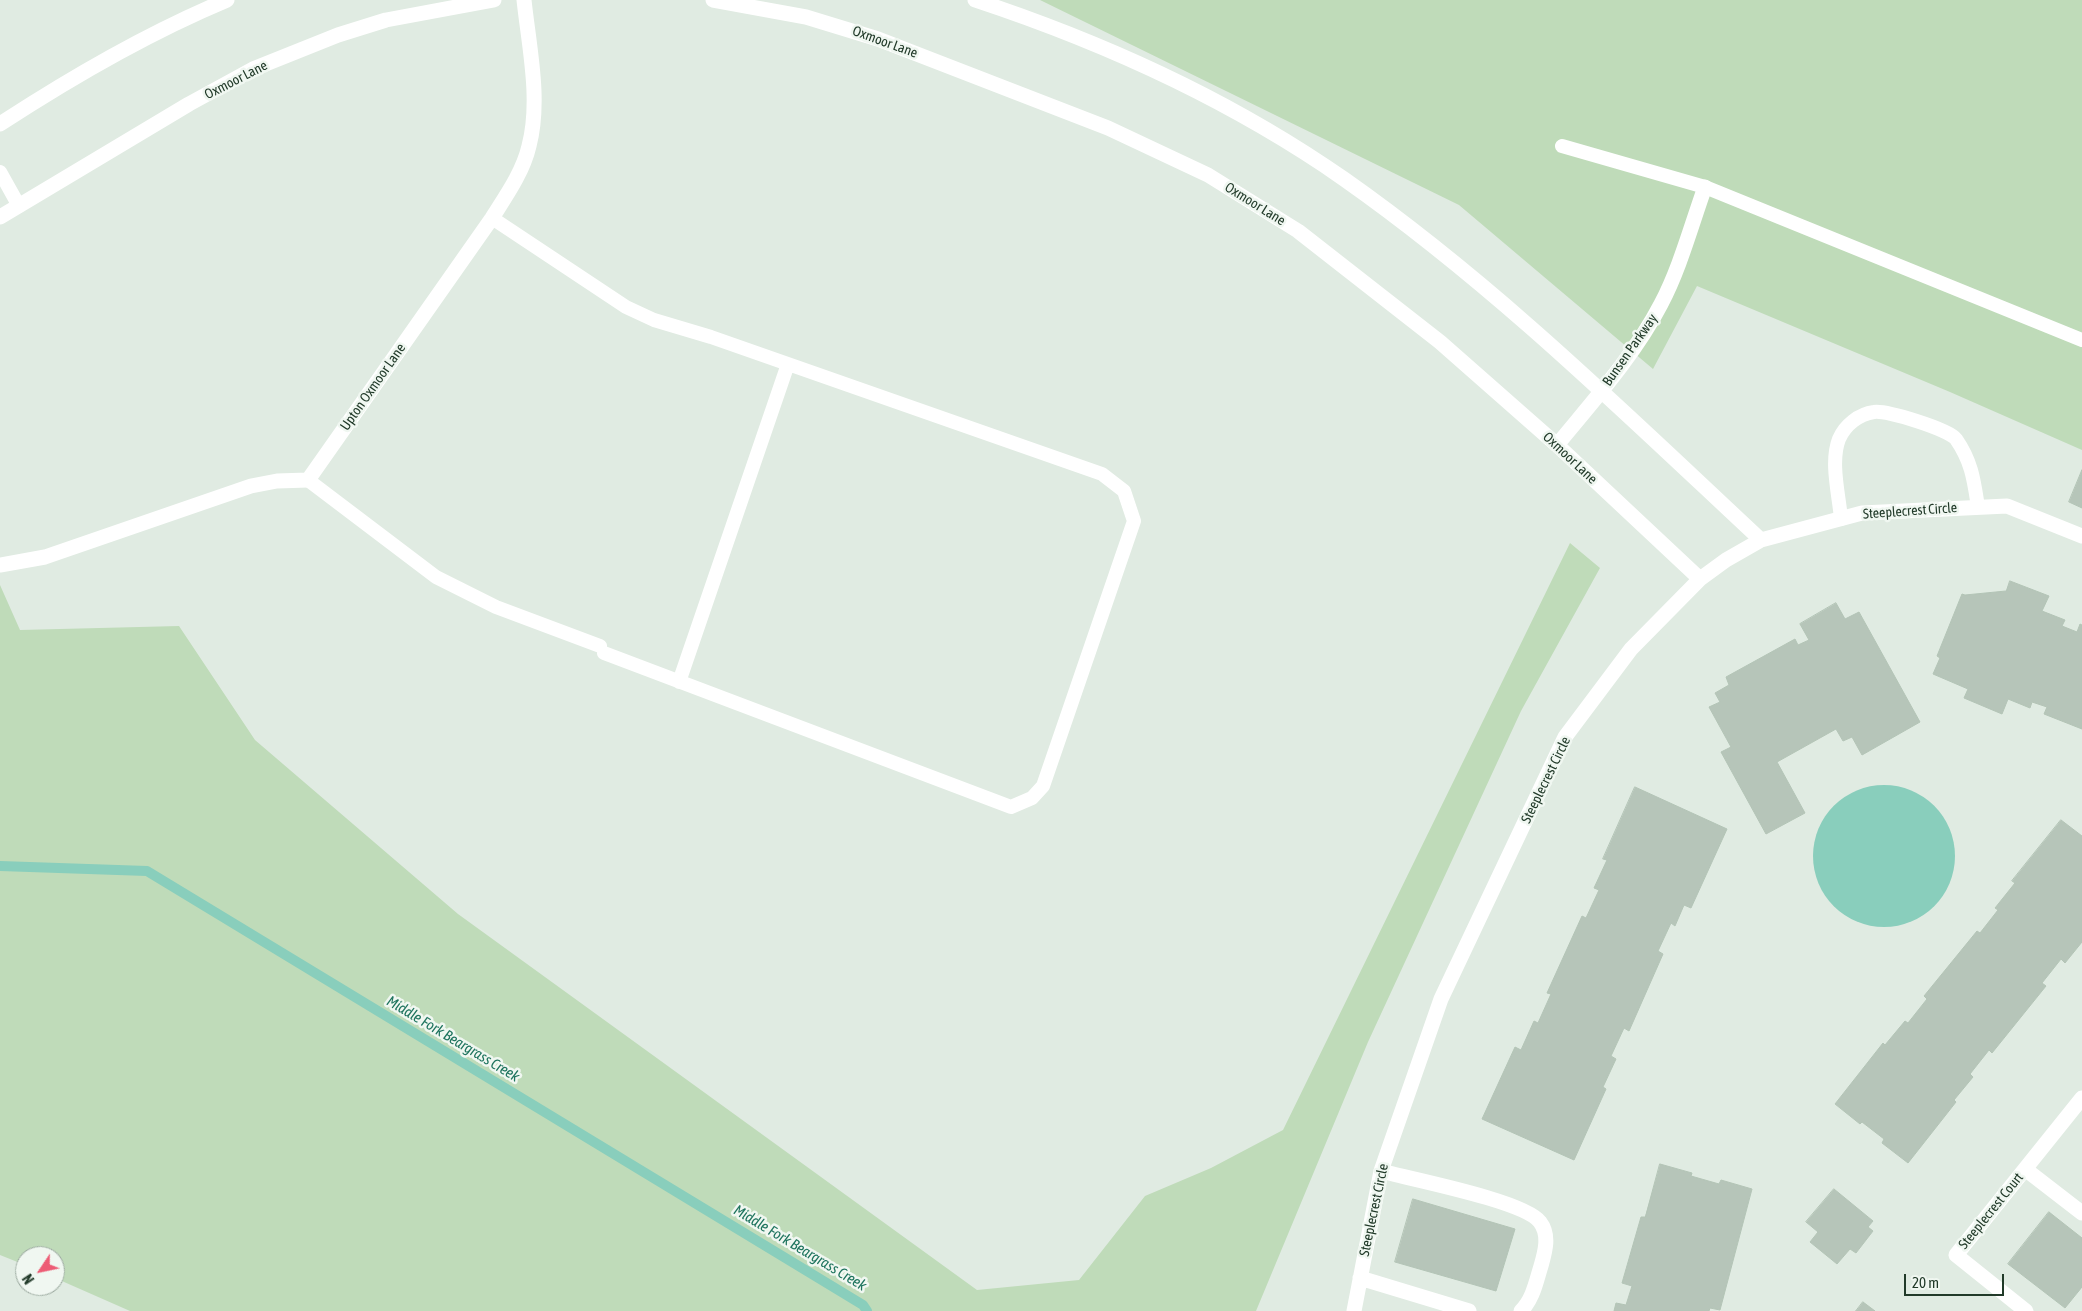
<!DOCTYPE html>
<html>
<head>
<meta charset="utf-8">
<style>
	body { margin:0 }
	#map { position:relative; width:2082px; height:1311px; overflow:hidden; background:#e0ebe2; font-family:"Asap Condensed",sans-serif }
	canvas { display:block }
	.north { position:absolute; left:15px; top:1246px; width:50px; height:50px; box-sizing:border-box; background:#f0f7f1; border:1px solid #9daba1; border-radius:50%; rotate:236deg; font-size:14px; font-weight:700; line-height:20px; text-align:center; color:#213a29 }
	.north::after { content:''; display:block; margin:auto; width:18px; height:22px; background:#ed5c75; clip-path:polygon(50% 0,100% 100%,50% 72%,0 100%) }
	.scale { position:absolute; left:1904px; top:1274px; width:100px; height:22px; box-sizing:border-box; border:2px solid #213a29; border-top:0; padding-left:6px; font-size:15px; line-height:18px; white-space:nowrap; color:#213a29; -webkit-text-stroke:4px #f0f7f1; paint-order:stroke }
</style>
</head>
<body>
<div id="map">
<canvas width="2082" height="1311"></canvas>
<div class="north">N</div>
<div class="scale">20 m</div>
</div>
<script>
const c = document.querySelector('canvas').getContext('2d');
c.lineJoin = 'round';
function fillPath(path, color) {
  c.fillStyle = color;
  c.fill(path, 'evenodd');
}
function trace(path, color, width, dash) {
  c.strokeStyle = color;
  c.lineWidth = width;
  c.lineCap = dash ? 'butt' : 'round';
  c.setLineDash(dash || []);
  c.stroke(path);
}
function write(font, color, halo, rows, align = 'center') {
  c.font = font + ' "Asap Condensed",sans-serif';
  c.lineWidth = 5;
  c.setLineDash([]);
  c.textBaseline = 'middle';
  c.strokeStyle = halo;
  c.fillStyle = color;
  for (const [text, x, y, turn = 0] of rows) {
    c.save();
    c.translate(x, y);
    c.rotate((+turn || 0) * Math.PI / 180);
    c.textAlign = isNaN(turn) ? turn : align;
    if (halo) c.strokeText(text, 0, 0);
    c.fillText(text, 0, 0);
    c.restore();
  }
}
fillPath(new Path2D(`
	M1040 0H2082V450L1950 392 1697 286 1653 369 1459 205Z
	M1570 543 1600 568 1521 711 1368 1042 1256 1311H130L55 1278V1256H25V1265L0 1255V585L20 630 179 626 255 740 458 914 977 1290 1079 1280 1145 1196 1211 1168 1283 1130Z`), '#bfdbb9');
fillPath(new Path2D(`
	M1813 856a71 71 0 1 1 142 0a71 71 0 1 1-142 0Z`), '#89cebc');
trace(new Path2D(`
	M0 866 147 871 863 1305 867 1311`), '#89cebc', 10);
const building = new Path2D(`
	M2082 470V508L2069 502Z
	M2010 581 2049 596 2042 611 2065 620 2062 626 2077 632 2080 624 2082 625V729L2044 714 2047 707 2032 702 2030 708 2008 699 2002 714 1964 698 1968 689 1933 674 1940 658 1937 656 1962 594 1965 595 2006 591Z
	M1836 603 1845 619 1859 612 1920 722 1862 755 1852 737 1843 741 1836 729 1777 762 1805 813 1766 834 1721 752 1731 747 1709 707 1720 702 1715 693 1729 685 1726 677 1795 639 1798 645 1809 640 1800 624Z
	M1635 787 1727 829 1691 908 1684 905 1675 926 1671 923 1658 951 1663 954 1629 1031 1624 1028 1611 1056 1616 1059 1603 1087 1606 1089 1574 1160 1482 1119 1515 1047 1521 1050 1534 1021 1538 1023 1551 994 1547 993 1582 916 1586 918 1599 890 1594 888 1607 860 1603 859Z
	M2061 820 2082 836V942L2065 963 2061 959 2042 983 2046 986 1992 1053 1989 1050 1970 1074 1973 1077 1954 1100 1956 1102 1908 1163 1882 1143 1884 1139 1862 1122 1860 1124 1835 1104 1883 1043 1885 1045 1905 1021 1908 1023 1927 999 1924 996 1977 931 1980 933 1998 910 1995 908 2015 883 2012 881Z
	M1660 1164 1692 1173 1691 1176 1719 1184 1721 1180 1752 1189 1720 1310 1710 1308 1709 1311H1614L1616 1303 1626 1305 1632 1286 1622 1283 1641 1217H1645Z
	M1834 1189 1873 1221 1868 1227 1873 1231 1856 1253 1850 1249 1837 1264 1810 1242 1818 1232 1806 1222Z
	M1413 1199 1515 1229 1496 1291 1395 1262Z
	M2049 1212 2082 1238V1287L2065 1308 2008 1264Z
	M1863 1302 1875 1311H1856Z`);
fillPath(building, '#b6c5b9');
trace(building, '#b3c4b6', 1);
trace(new Path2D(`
	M1562 146 1705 187 2082 340
	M0 172 19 206
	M492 218 626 307 654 320 711 337 1102 474 1124 491 1134 521 1043 786 1032 798 1011 807 604 653
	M308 480 436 577 496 607 600 646
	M1841 519C1839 495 1830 462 1839 439 1845 425 1859 414 1874 412 1886 410 1948 429 1956 439 1972 462 1974 481 1978 507
	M679 682 788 364`), '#fff', 14);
trace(new Path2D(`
	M713 0 806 17 878 39 1108 128 1208 175 1298 231 1440 342 1557 445 1700 579
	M975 0C1105 43 1232 101 1344 179 1495 285 1627 415 1761 540
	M0 124C72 77 148 33 227 0
	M0 217 189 104 253 69 338 35 386 20 494 0
	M1557 445C1593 401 1634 356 1661 304 1680 268 1691 226 1705 187
	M0 565 45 557 251 486 277 481 308 480 492 218C506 196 523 172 529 146 541 100 529 47 524 0
	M2025 1169 2082 1213
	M1381 1171C1410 1179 1525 1201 1540 1222 1550 1235 1545 1252 1541 1266 1536 1282 1533 1299 1521 1311
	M1360 1278 1469 1311
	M1354 1311 1381 1171 1441 999 1565 737 1631 649 1700 579 1726 560 1761 540 1862 513 2007 506 2082 536
	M2026 1311 1956 1255 2082 1098`), '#fff', 15);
write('14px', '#213a29', '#f0f7f1', [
	["Oxmoor Lane",885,42,20],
	["Oxmoor Lane",236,80,-27],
	["Oxmoor Lane",1255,204,32],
	["Bunsen Parkway",1630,350,-55],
	["Upton Oxmoor Lane",373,387,-55],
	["Oxmoor Lane",1570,458,43],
	["Steeplecrest Circle",1910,511,-4],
	["Steeplecrest Circle",1546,780,-64],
	["Steeplecrest Circle",1374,1210,-78],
	["Steeplecrest Court",1991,1211,-51]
]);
write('italic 15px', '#1e745e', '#f0f7f1', [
	["Middle Fork Beargrass Creek",453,1039,31],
	["Middle Fork Beargrass Creek",800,1248,31]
]);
</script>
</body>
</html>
